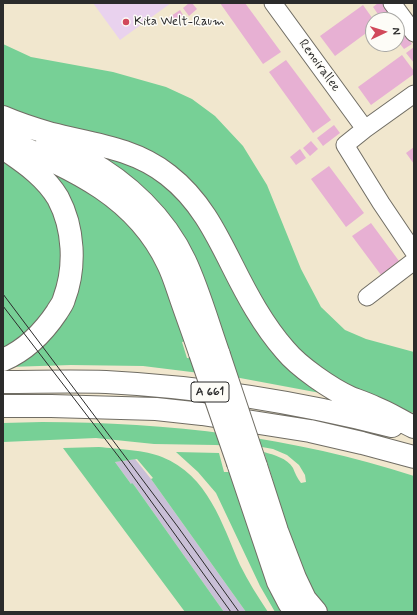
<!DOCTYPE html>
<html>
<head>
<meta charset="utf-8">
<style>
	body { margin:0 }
	#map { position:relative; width:417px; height:615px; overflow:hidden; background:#f1e7ce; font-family:Mynerve,sans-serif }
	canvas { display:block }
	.frame { position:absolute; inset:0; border:4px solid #2b2b2b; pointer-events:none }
	.north { position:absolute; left:365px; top:12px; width:40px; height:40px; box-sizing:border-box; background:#fdfcf7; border:1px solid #a9a8a5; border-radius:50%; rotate:86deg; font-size:11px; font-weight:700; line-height:16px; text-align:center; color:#2b2b2b }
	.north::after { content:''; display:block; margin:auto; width:14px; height:18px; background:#d1495b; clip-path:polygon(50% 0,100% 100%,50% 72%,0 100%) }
</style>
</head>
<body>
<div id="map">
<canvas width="417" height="615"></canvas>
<div class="frame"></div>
<div class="north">N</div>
</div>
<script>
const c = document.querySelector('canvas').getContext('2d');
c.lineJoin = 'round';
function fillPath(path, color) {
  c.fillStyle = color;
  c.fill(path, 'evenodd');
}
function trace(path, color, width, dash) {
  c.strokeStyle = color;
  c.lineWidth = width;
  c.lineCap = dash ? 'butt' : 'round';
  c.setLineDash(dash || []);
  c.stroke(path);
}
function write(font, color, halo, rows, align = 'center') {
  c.font = font + ' Mynerve,sans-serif';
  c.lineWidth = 3;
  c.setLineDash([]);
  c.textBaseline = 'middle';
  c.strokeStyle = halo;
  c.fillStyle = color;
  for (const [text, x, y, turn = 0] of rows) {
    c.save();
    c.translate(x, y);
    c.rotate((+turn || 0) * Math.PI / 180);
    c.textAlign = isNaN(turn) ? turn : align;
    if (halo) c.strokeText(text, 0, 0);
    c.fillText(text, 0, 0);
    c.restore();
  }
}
fillPath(new Path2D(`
	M93 3H171L120 40Z`), '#e9d2ee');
fillPath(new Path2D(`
	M135 459 151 479 246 612H224L134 485 131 484 115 462Z`), '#c9bfd7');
fillPath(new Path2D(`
	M3 44 31 57 113 72 166 87 192 99 215 116 243 146 267 185 301 269 321 307 345 330 366 339 414 352V413L376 403 354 393 289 345 191 187 3 113Z
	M79 145 165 179 214 238 331 395 240 378 143 366 71 365 8 367 77 273 41 167 98 191 155 253 186 341 182 342 187 358 231 360Z
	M3 155 38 182 63 225 65 272 44 323 3 355Z
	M42 422C168 422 294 437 414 476V612H322L314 603 268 486 274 484 264 452C274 455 287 458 293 468 295 473 297 478 301 483L306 482 305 475 299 465 287 455 273 449 262 447 215 445 154 444 96 438 3 442V423Z
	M99 447C117 449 146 450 162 457 208 475 222 524 240 565 248 581 258 597 268 612H246L151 479 153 478 137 459 115 462 131 484 132 483 134 485 224 612H185L63 448Z
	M176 452 219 453 224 472H231L290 612H275L260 586 216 493 198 472Z`), '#77d096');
fillPath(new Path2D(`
	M189 3H192L197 9 189 16 183 8Z
	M220 3H245L281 52 263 64Z
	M378 3H382L392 17 388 20H382L373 7Z
	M363 5 373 19V28L335 56 320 36Z
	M180 10 183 15 172 23 168 18Z
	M397 23 412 44 404 49 397 40Z
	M414 47V63L406 53Z
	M402 55 414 71V74L371 105 358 87Z
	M286 60 331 120 313 133 269 72Z
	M334 125 340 133 323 146 317 138Z
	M311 141 318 149 310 156 303 148Z
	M414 147V164L406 153Z
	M300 149 306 158 296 165 290 157Z
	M329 166 364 213 346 227 311 179Z
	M371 223 399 261 381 275 352 236Z`), '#e7b0d3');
const minor = new Path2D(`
	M273 3 365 129
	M392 3 414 33
	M414 94 365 129 345 145 381 203 414 252
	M367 297 414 261`);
const highway = new Path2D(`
	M3 117C19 124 35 129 52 134 92 144 134 148 168 175 199 199 215 231 232 265 247 295 263 325 285 350 299 367 331 389 351 398 359 401 368 404 376 408 389 413 401 421 414 427
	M3 139C70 168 135 194 168 264 172 272 175 281 178 290 185 311 193 332 200 353
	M47 143C60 148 74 153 86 160 127 182 165 218 185 261 199 291 208 324 219 355
	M3 360C26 350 43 333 57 312 59 308 63 304 64 299 76 267 74 228 58 198 46 178 28 165 9 152
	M3 382C37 382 72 381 106 382 203 387 298 402 392 426
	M3 406H51L156 409 202 414 310 431 362 443 414 457
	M238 463 278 582 289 603 296 612
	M256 466 277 531 295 578 305 599 316 612`);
trace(minor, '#706d64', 19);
trace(highway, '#706d64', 24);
trace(minor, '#fff', 17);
trace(highway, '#fff', 22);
trace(new Path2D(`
	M3 294 178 527 239 612
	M3 306 122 461 231 612`), '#2b2b2b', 1);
const highwayBridge = new Path2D(`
	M200 353 238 463
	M219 355 256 466`);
trace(highwayBridge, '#706d64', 24, []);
trace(highwayBridge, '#fff', 22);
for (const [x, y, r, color] of [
	[126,22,4,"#d1495b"]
]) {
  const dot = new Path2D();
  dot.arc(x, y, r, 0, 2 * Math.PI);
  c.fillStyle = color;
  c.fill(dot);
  trace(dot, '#fdfcf7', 1.5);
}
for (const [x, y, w] of [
	[210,392,38]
]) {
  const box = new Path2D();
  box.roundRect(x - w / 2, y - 10, w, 20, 3);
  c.fillStyle = '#fdfcf7';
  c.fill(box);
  trace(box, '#2b2b2b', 1);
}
write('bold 12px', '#2b2b2b', null, [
	["A 661",210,392]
]);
write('13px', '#2b2b2b', '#fdfcf7', [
	["Kita Welt-Raum",134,22]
], 'left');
write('13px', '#2b2b2b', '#fdfcf7', [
	["Renoirallee",319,66,54]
]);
</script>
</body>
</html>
